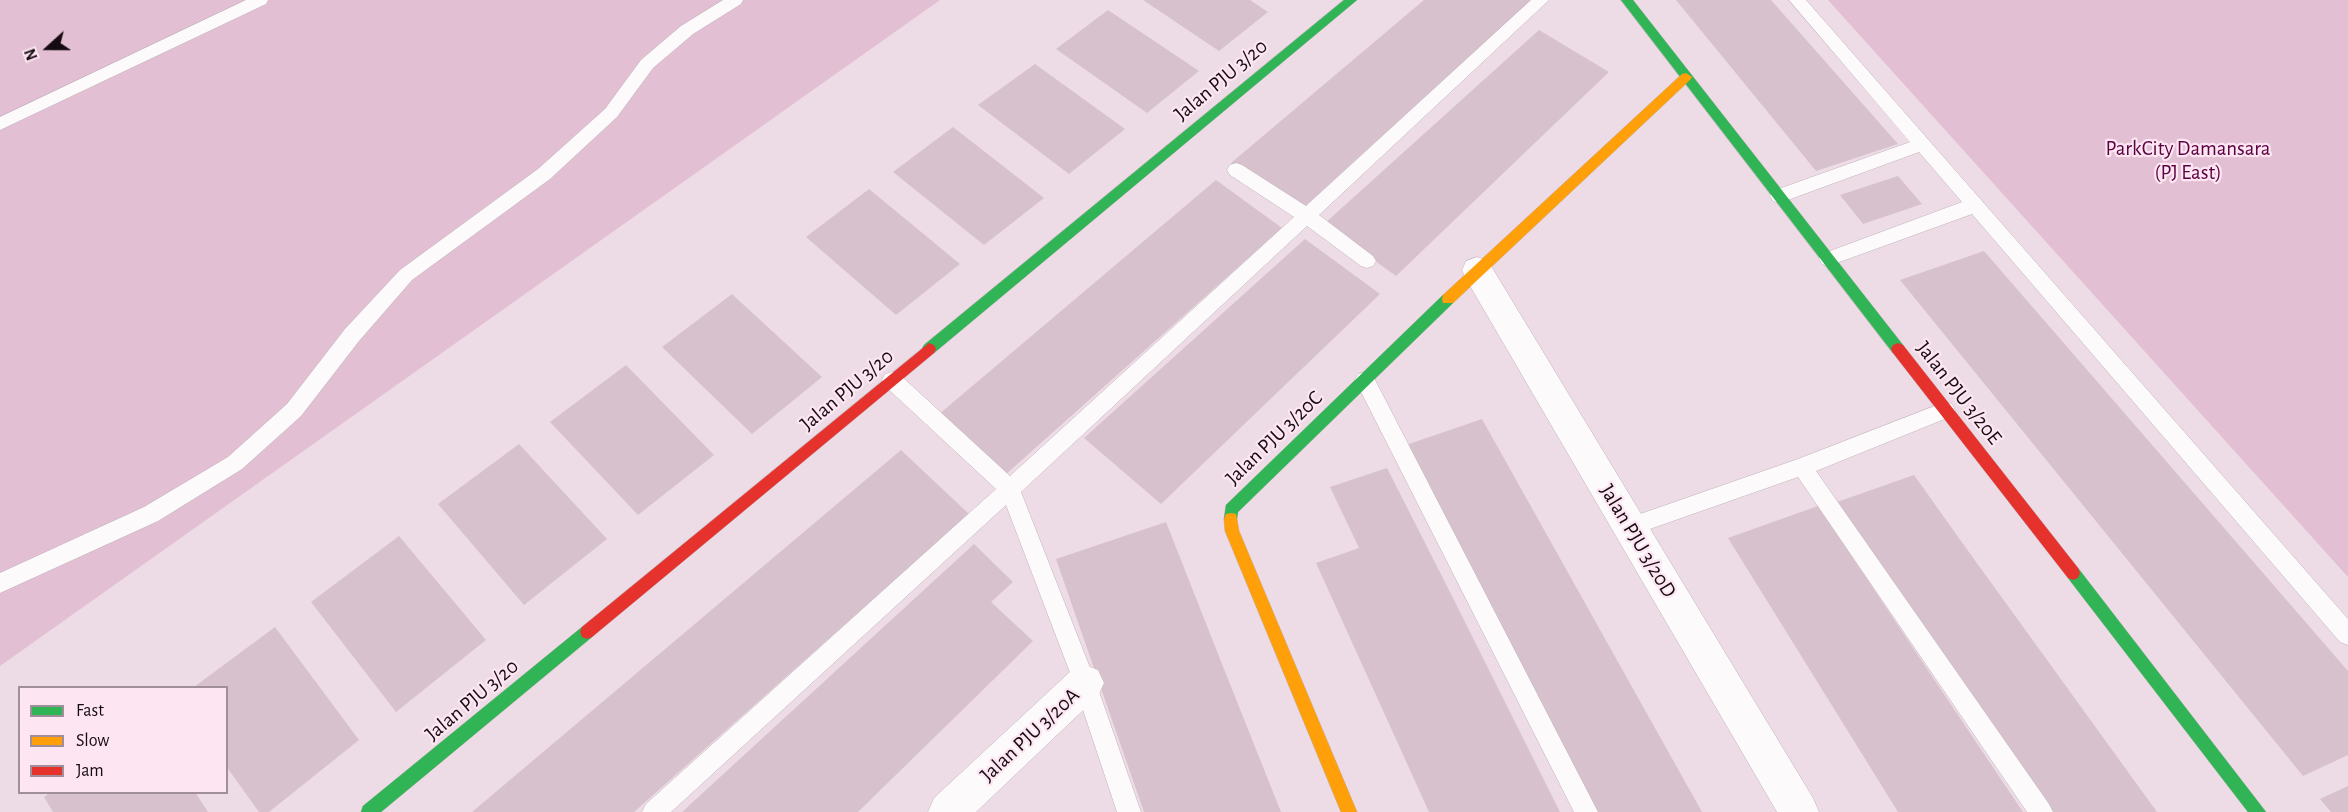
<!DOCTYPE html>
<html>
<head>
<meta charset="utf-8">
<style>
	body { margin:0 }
	#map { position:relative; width:2348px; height:812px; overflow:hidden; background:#eddce5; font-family:"Alegreya Sans",sans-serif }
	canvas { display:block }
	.legend { position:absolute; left:18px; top:686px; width:210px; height:108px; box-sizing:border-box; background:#fde5f2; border:2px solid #a08e98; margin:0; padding:8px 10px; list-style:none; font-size:18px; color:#150c11 }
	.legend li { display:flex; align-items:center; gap:12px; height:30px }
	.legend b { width:30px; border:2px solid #a08e98 }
	.north { position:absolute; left:18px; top:18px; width:60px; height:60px; -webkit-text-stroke:4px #fde5f2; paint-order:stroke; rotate:249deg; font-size:16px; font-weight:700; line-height:24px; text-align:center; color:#150c11 }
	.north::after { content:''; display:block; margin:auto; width:21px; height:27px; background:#150c11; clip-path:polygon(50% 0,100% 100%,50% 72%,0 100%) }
</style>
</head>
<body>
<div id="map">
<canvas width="2348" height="812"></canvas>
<ul class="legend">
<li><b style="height:8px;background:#30b455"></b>Fast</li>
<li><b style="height:8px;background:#ff9f0a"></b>Slow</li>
<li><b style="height:8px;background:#e5322d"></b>Jam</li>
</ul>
<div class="north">N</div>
</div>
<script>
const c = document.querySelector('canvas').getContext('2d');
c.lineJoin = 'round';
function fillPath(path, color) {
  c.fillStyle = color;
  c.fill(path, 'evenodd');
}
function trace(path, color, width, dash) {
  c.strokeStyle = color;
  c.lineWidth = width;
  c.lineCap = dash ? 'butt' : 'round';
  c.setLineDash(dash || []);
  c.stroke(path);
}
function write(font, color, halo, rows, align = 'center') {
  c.font = font + ' "Alegreya Sans",sans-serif';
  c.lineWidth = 4.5;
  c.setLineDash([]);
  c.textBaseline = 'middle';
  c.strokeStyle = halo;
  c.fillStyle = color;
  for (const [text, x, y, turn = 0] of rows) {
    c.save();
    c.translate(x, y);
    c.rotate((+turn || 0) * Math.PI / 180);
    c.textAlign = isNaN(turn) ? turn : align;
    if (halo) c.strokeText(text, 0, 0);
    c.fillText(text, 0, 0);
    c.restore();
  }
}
fillPath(new Path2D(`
	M0 0H940L0 666Z
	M1828 0H2348V577Z`), '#e3bfd3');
fillPath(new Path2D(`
	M1143 0H1250L1268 12 1219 51Z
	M1424 0H1541L1301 213 1231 163Z
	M1676 0H1771L1898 144 1816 171Z
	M1108 10 1199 71 1147 113 1056 49Z
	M1539 30 1609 72 1396 276 1324 224Z
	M1035 64 1125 129 1069 174 978 105Z
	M953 127 1044 198 984 245 893 172Z
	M1898 176 1922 204 1863 224 1840 195Z
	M1216 180 1282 228 1005 475 938 415Z
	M869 189 960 264 896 315 806 237Z
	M1305 239 1380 294 1161 504 1084 438Z
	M1984 251 2348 671V755L2303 776 1900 280Z
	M732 294 822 377 752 434 662 347Z
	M626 365 714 455 638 515 550 422Z
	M1482 419 1702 812H1597L1406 445Z
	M519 444 607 539 524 605 438 504Z
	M901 450 969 514 634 812H472Z
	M1387 468 1453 598 1560 812H1429L1316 563 1359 548 1330 487Z
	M1914 475 1966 548 2157 812H2048L1837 502Z
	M1818 506 1895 621 2023 812H1898L1728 538Z
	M1166 522 1222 664 1281 812H1144L1056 559Z
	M399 536 486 640 396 712 311 602Z
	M974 544 1013 582 991 602 1033 641 858 812H682Z
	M275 627 359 740 269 812H259L226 766V687H194Z
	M2348 786V812H2331L2320 799Z
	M51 792H195L208 812H53L44 797Z`), '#d7c1cd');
const lane = new Path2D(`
	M246 0H268L266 4 0 130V117Z
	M723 0H743L741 4 693 34 653 68 617 117 550 179 412 280 359 341 301 416 242 469 158 521 0 593V573L144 507 228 457 287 404 345 329 400 270 538 169 605 109 641 60 681 26Z
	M1531 0H1549L1319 215 1373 256 1376 261 1373 266 1367 268 1361 266 1307 226 1021 492 1096 683 1141 812H1117L1074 683 1006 505 671 812H642L646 804 996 489 885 386 882 380 885 374 892 372 899 374 1010 476 1294 217 1230 175 1227 170 1230 165 1236 163 1242 165 1306 206Z
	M1789 0H1806L2348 619V645L2340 642 1972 214 1834 264 1828 266 1822 264 1819 259 1822 254 1962 202 1919 152 1785 201 1779 203 1773 201 1770 196 1773 191 1910 142Z
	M1365 372 1372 374 1598 812H1574L1355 380 1358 374Z
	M1945 402 1952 404 1955 410 1952 416 1816 471 2049 804 2053 812H2027L1798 477 1630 536 1623 534 1620 527 1623 520 1798 459Z`);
const street = new Path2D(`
	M1477 257 1488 261 1813 798 1819 812H1777L1466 279 1462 270 1466 261Z
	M1085 665 1098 670 1104 683 1098 696 976 812H928L934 798 1072 670Z`);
const fast = new Path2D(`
	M1344 0H1357L934 353H924L922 349 924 345Z
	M1621 0H1633L1903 345 1905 349 1903 353H1893Z
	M1448 294 1453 295 1454 299 1453 303 1238 512 1236 524 1231 525 1226 524 1224 519 1226 505 1443 295Z
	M2073 566 2078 568 2266 812H2248L2068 578 2066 573 2068 568Z
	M587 625 592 627 594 632 592 637 381 812H361L363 806 582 627Z`);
const slow = new Path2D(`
	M1686 73 1692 77 1690 80 1453 303H1443L1442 299 1443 295 1682 74Z
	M1231 513 1236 514 1239 531 1357 812H1341L1225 531 1224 519 1226 514Z`);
const jam = new Path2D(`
	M929 343 934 345 936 349 934 353 592 637 587 639 582 637 580 632 582 627Z
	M1898 343 1903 345 2078 568 2080 573 2078 578 2073 580 2068 578 1893 353 1891 349 1893 345Z`);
trace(lane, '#bfb2b9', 1);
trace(street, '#bfb2b9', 1);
trace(fast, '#bfb2b9', 1);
trace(slow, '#bfb2b9', 1);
trace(jam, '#bfb2b9', 1);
fillPath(lane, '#fcfafb');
fillPath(street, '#fcfafb');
fillPath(fast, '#30b455');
fillPath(slow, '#ff9f0a');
fillPath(jam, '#e5322d');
write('21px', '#150c11', '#fde5f2', [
	["Jalan PJU 3/20",1221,80,-40],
	["Jalan PJU 3/20",847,390,-40],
	["Jalan PJU 3/20E",1959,393,52],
	["Jalan PJU 3/20C",1274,438,-44],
	["Jalan PJU 3/20D",1638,541,59],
	["Jalan PJU 3/20",472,700,-40],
	["Jalan PJU 3/20A",1030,735,-43]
]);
write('21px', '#5b0242', '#fde5f2', [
	["ParkCity Damansara",2188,149],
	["(PJ East)",2188,173]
]);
</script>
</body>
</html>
